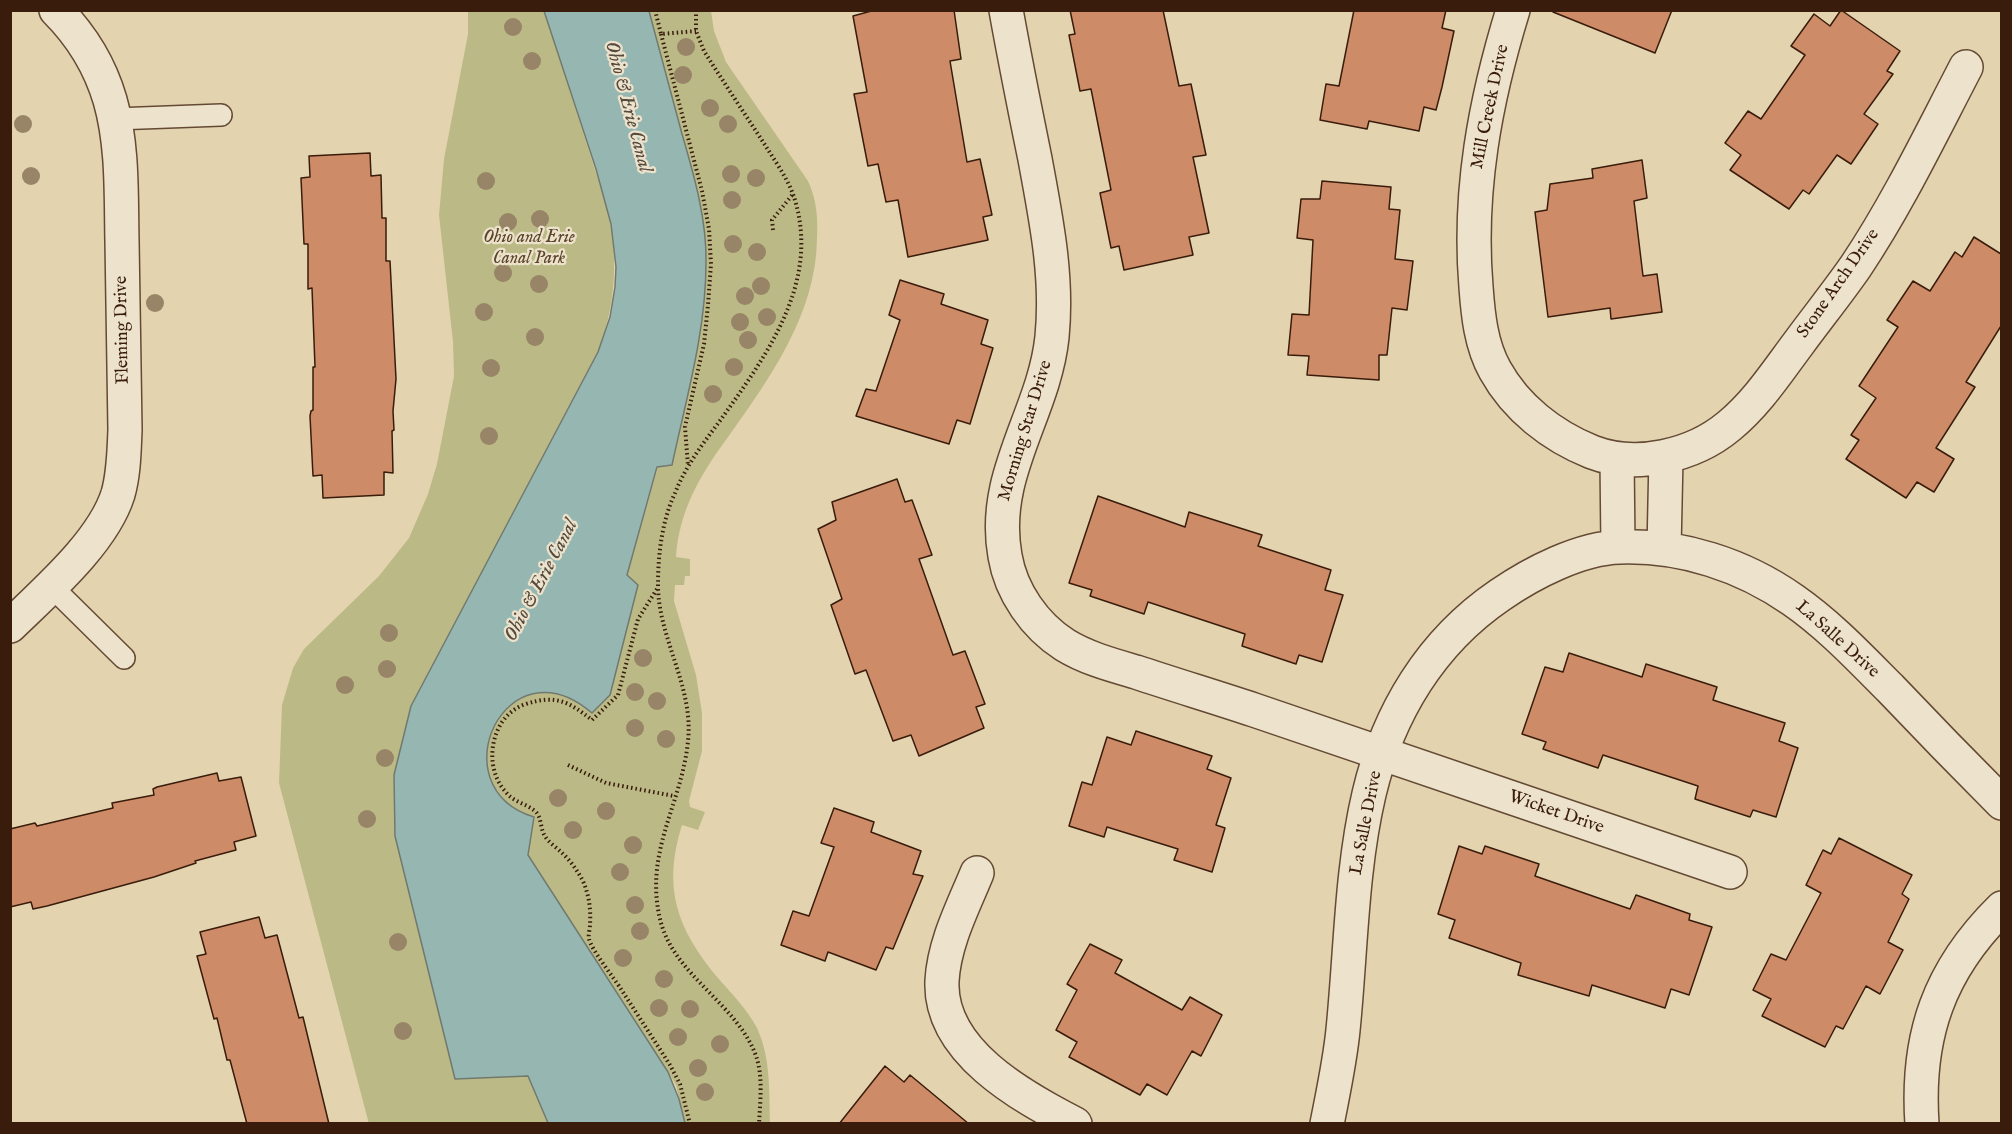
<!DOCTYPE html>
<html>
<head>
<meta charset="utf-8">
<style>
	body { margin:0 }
	#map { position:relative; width:2012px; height:1134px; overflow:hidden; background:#e4d3af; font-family:"IM FELL English",serif }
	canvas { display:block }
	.frame { position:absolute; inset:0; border:12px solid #391c0b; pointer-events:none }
</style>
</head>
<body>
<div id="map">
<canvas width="2012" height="1134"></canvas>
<div class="frame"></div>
</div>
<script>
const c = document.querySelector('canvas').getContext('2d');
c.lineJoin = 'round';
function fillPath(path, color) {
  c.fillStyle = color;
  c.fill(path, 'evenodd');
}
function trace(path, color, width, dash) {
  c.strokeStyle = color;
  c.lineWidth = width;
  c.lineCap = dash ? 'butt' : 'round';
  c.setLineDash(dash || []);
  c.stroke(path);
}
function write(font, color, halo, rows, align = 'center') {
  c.font = font + ' "IM FELL English",serif';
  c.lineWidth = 4.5;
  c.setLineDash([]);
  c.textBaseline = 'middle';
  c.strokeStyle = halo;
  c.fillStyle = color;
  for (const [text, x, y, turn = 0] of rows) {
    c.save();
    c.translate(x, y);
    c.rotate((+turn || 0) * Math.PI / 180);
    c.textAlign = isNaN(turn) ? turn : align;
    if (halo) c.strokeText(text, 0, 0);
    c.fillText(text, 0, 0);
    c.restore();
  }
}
fillPath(new Path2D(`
	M468 11H544L607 207C619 257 616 304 598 352L411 706 394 775 528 1076 548 1123 369 1124 279 783 282 705 293 668 304 649 379 576 409 538 428 494 437 464 454 376 453 342 439 215 444 159 468 34Z
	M649 11H711L714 31 726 62 808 181C817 201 818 218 817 239 816 314 770 378 728 437 701 474 679 510 676 557L690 559V576H685L684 585H675L674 601 696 675 702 713V751L689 801 690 807 705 812 698 830 682 825C662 888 677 929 718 978 732 994 747 1009 757 1028 771 1058 769 1092 770 1123H685L676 1085 668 1072 528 854 534 817C438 784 506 650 583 706L638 586 627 576 704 305C706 270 706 236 699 201Z`), '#bbba86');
const water = new Path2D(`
	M544 11H649C660 52 671 93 682 134 694 175 707 220 706 263 706 332 686 399 672 465L657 467 627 575 638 585 610 695 592 713C506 639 437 787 534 817L528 855 668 1072 679 1099 685 1123H548L528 1076 455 1079 395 836 394 775 411 706 598 352 610 317 615 287 616 267 611 224 596 169Z`);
fillPath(water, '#96b7b1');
trace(water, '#71796f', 1.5);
const building = new Path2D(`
	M875 10H954L961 59 950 61 967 162 980 159 992 215 983 217 988 240 908 257 898 200 886 202 878 164 868 166 854 94 867 92 853 16Z
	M1070 10H1163L1179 86 1191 84 1206 155 1193 157 1209 233 1189 237 1193 255 1124 270 1119 246 1111 248 1100 193 1111 190 1091 89 1080 91 1069 35 1075 34Z
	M1354 10H1446L1442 28 1454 31 1442 87 1436 110 1424 107 1419 131 1369 121 1367 129 1320 120 1326 84 1339 86Z
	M1553 10H1672L1655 53 1553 12Z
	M1841 10 1900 51 1887 71 1893 74 1864 114 1878 124 1851 164 1837 155 1809 194 1803 190 1789 209 1730 170 1741 155 1725 143 1748 111 1761 119 1805 55 1791 46 1814 14 1830 26Z
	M370 153 371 176 381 175 382 218H386V261H390L396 379 393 411 394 430 392 431 393 473 384 472V495L323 498 322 475 313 476 310 416 311 411 313 410V367H315L312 288 308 289V244H304L301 178 310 177 309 156Z
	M1642 160 1647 198 1634 201 1643 276 1657 274 1662 312 1611 319 1610 308 1548 317 1535 212 1547 210 1550 184 1593 178 1592 169Z
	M1322 181 1391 187 1389 209 1400 210 1395 259 1413 261 1407 310 1392 308 1387 355H1379V380L1307 375 1309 356 1288 355 1292 314 1309 315 1313 240 1297 238 1301 199H1320Z
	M1974 237 2001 254V326L1966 382 1975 387 1936 448 1954 459 1934 492 1917 482 1906 498 1846 459 1859 440 1851 435 1876 398 1859 386 1898 327 1887 320 1913 281 1930 291 1955 252 1962 257Z
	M900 280 944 294 941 304 988 320 981 344 993 348 970 424 957 420 949 444 856 416 866 389 876 391 900 320 889 315Z
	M897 479 905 502 912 500 932 555 919 559 953 655 965 651 985 704 976 707 984 728 919 756 911 735 893 741 866 670 855 674 831 605 842 599 818 529 836 520 832 502Z
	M1098 496 1185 527 1189 512 1262 535 1258 546 1331 570 1325 590 1343 595 1322 662 1299 655 1296 664 1242 646 1245 634 1148 602 1144 614 1090 596 1092 590 1069 583Z
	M1569 653 1642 677 1646 664 1717 687 1713 700 1785 723 1779 741 1798 748 1776 817 1753 810 1750 817 1695 799 1698 786 1603 755 1598 768 1543 749 1546 742 1522 734 1545 667 1563 672Z
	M1136 731 1212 756 1207 769 1231 778 1216 825 1225 828 1212 872 1174 860 1178 849 1107 827 1104 837 1069 826 1082 782 1092 785 1107 737 1131 745Z
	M217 773 219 781 241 777 256 836 234 842 236 850 195 861 196 863 154 877 47 906 33 909 31 902 10 907V829L35 823 37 826 113 808 112 803 154 795 153 789 157 787Z
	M834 808 874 822 871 832 921 851 913 874 923 876 893 949 886 947 876 970 828 952 825 961 781 945 793 911 809 916 834 847 821 843Z
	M1839 838 1912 875 1902 894 1909 899 1888 942 1903 950 1880 994 1866 986 1843 1029 1836 1026 1825 1047 1762 1016 1771 999 1753 990 1771 954 1786 960 1821 893 1806 885 1823 850 1831 854Z
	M1459 846 1482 854 1485 846 1539 864 1535 876 1630 909 1636 895 1690 914 1689 920 1712 927 1689 995 1671 989 1665 1008 1592 985 1589 996 1518 975 1521 963 1449 938 1455 920 1438 914Z
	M259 917 265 938 277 935 299 1018 303 1017 329 1124H247L230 1060H227L217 1018 214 1019 197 956 206 954 200 932Z
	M1090 944 1122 960 1115 973 1182 1010 1190 997 1222 1015 1201 1056 1192 1051 1167 1095 1147 1084 1140 1095 1069 1057 1077 1042 1056 1030 1077 990 1067 984Z
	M885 1066 904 1082 910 1075 969 1124H839Z`);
fillPath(building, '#cd8b68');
trace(building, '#391c0b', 1.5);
const lane = new Path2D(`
	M115 119 221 115
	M51 586 124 658`);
const street = new Path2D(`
	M1006 10C1015 60 1025 110 1035 159 1046 219 1058 276 1052 337 1044 414 990 474 1005 556 1011 592 1035 626 1065 645 1086 658 1112 665 1136 672 1175 685 1215 697 1254 710 1413 764 1571 818 1730 872
	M1513 10C1485 101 1468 192 1476 287 1478 315 1481 345 1495 370 1516 408 1552 436 1592 452 1636 469 1693 456 1729 426 1757 403 1777 372 1798 344 1817 318 1838 292 1856 266 1898 203 1931 134 1966 67
	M1617 459 1618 547
	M1664 549 1666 457
	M10 626C46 591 103 542 118 494 124 473 124 451 125 430 124 367 123 304 122 241 121 195 123 145 110 100 100 66 81 35 56 10
	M977 873C963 907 944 943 942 981 939 1051 1021 1096 1075 1124
	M1327 1124C1333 1093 1340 1061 1343 1030 1351 951 1351 871 1369 794 1388 713 1431 642 1500 595 1532 573 1580 548 1620 547 1682 545 1743 565 1793 600 1829 625 1859 657 1890 688 1927 727 1964 765 2002 803
	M1922 1124C1916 1036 1939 970 2002 908`);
trace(lane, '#644a34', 24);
trace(street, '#644a34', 36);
trace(new Path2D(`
	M655 10 661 34 696 31
	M696 10V31L704 51C724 83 745 114 765 145 775 161 788 179 794 197 821 281 768 353 722 418 705 441 686 465 675 493 662 521 658 554 658 585 658 638 694 687 688 741 682 804 644 851 660 919 673 976 740 1005 757 1059 763 1079 760 1103 759 1124
	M661 34 702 191 709 229 711 264 708 305 704 344 685 427 688 466
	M773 230 772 220 793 194
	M657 589 638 619 618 695 592 720C569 702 556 694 526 704 491 715 482 765 505 791 513 802 525 803 535 811 542 817 540 829 545 836 548 842 556 847 561 852 570 860 577 870 583 881 589 895 591 909 590 925 590 929 588 935 589 939 591 949 614 978 621 989 637 1014 654 1040 670 1065L680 1084 690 1124
	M568 765 606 783 674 796`), '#391c0b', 4, [1.5, 3]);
trace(lane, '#ede2cb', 21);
trace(street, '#ede2cb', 33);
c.fillStyle = '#988466';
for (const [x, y] of [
	[513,27],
	[686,47],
	[532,61],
	[683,75],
	[710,108],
	[23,124],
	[728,124],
	[731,174],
	[31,176],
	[756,178],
	[486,181],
	[732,200],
	[540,219],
	[508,222],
	[733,244],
	[757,252],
	[503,273],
	[539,284],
	[761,286],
	[745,296],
	[155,303],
	[484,312],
	[767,317],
	[740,322],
	[535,337],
	[748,340],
	[734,367],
	[491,368],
	[713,394],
	[489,436],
	[389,633],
	[643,658],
	[387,669],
	[345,685],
	[635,692],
	[657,701],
	[635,728],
	[666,739],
	[385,758],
	[558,798],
	[606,811],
	[367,819],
	[573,830],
	[633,845],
	[620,872],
	[635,905],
	[640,931],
	[398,942],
	[623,958],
	[664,979],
	[659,1008],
	[690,1009],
	[403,1031],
	[678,1037],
	[720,1044],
	[698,1068],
	[705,1092]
]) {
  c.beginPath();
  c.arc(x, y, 9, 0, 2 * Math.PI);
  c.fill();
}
write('18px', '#391c0b', '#ede2cb', [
	["Mill Creek Drive",1491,107,-78],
	["Stone Arch Drive",1839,284,-55],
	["Fleming Drive",123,330,-91],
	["Morning Star Drive",1026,431,-73],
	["La Salle Drive",1837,640,42],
	["Wicket Drive",1556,813,19],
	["La Salle Drive",1367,823,-79]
]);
write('italic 18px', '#5a442a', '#ede2cb', [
	["Ohio and Erie",529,238],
	["Canal Park",529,259]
]);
write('italic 20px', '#554a3d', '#ede2cb', [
	["Ohio & Erie Canal",627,107,75],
	["Ohio & Erie Canal",542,581,-62]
]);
</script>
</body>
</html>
